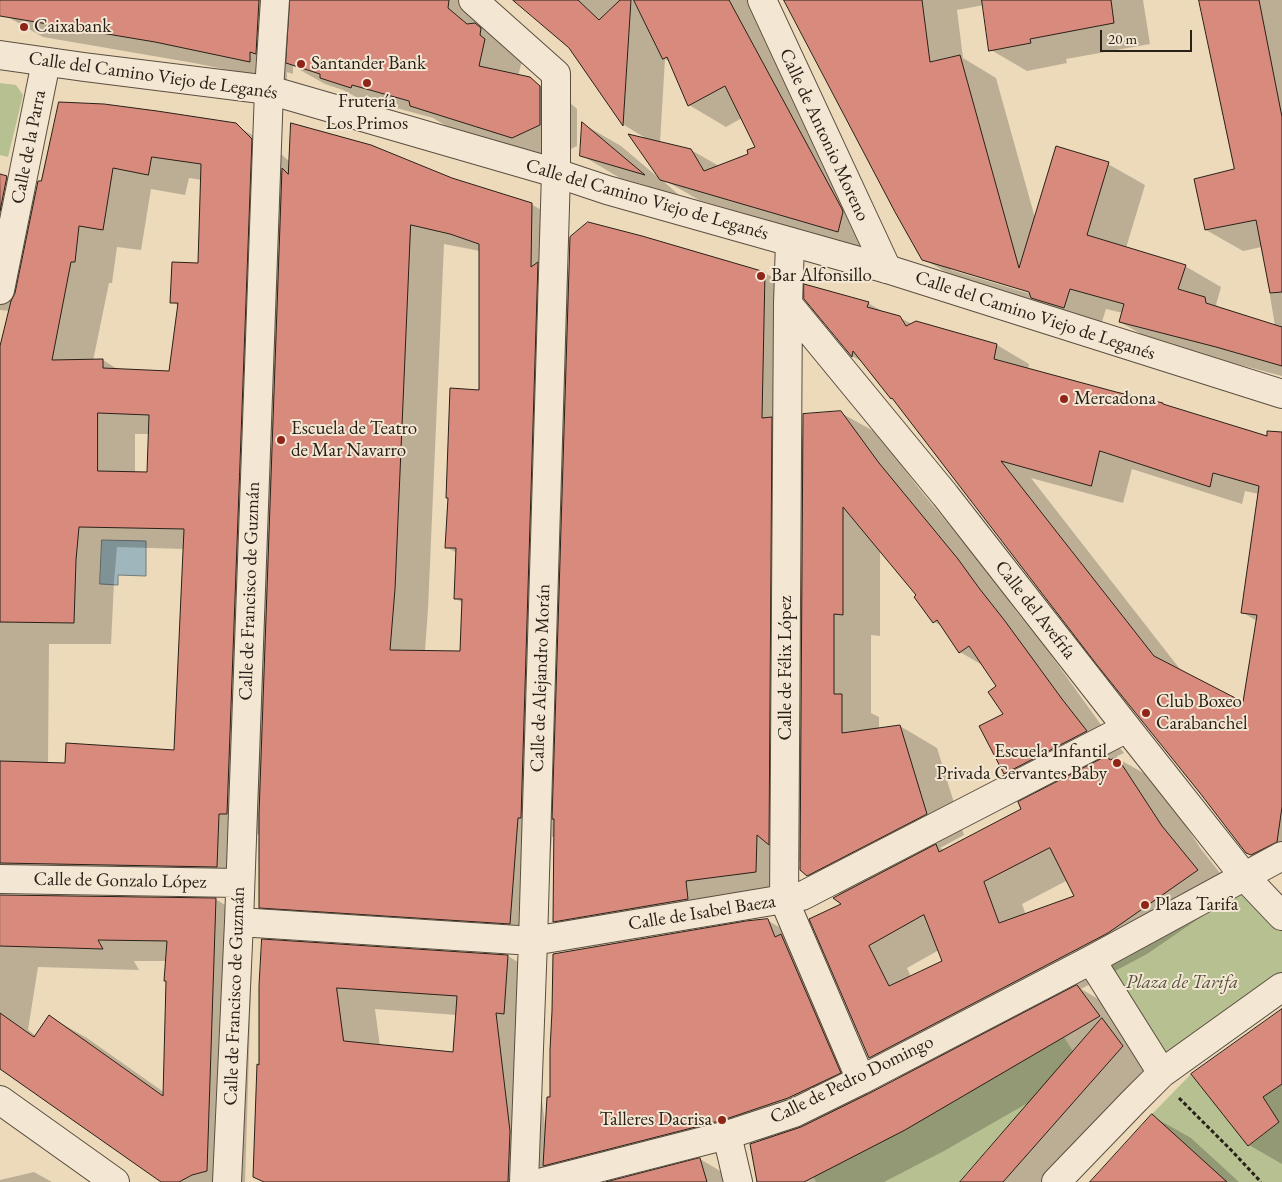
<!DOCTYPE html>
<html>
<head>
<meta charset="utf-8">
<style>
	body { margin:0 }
	#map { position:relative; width:1282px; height:1182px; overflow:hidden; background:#ecdabb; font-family:"EB Garamond",serif }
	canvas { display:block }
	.scale { position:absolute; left:1100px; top:30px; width:92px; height:22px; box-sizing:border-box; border:2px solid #292017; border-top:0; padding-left:6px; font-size:15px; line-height:18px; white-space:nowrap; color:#292017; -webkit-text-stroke:4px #f3e7d3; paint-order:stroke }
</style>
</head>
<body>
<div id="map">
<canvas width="1282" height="1182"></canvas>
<div class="scale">20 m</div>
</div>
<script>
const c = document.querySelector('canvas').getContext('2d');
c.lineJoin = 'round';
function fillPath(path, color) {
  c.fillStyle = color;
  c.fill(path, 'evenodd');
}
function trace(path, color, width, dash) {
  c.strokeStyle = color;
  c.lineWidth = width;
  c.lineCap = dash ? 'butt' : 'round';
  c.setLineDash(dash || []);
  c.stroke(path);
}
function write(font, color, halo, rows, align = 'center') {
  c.font = font + ' "EB Garamond",serif';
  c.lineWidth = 4;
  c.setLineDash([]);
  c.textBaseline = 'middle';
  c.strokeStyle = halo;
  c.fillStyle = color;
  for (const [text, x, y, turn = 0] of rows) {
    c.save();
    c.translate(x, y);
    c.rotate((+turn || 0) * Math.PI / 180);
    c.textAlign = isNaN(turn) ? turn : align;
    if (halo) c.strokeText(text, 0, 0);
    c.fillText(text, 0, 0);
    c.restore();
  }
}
fillPath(new Path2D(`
	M0 83 16 85 23 95 8 157 0 155Z
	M1244 886 1282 929V976L1169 1061 1101 965Z
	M1064 1037 1074 1053 959 1182H816L812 1174Z
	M1191 1074 1249 1146 1279 1122 1263 1097 1282 1084V1182H1212L1152 1114Z`), '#b7c091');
const water = new Path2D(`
	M102 540 146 541V576L118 575V585L100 584Z`);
fillPath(water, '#9fb7bc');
trace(water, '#707b7a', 1);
fillPath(new Path2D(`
	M11 0H458L487 17 485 30 513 46 518 51 517 58 522 61 518 76 529 79 567 100 577 109V146L550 159 448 127 433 118 389 106V108L358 98 343 90 325 84 293 66V74L287 72V82L194 63 43 37 6 16Z
	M515 0H749L875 253 699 200 664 180 663 181 679 195 620 178 581 155 583 124 621 146 660 179 647 139 624 125 570 47ZM665 59 670 62 689 105 726 127 742 118 757 147 750 155 719 166 691 150 660 143Z
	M785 0H1143L1150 44 1066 59 1067 63 1027 71 991 50 984 5 957 10 963 58 996 78 1035 218 1108 164 1145 185 1126 248 1185 266 1221 287 1216 305 1226 311 1275 326 1262 247 1243 251 1206 230 1235 170 1200 0H1282V376L1157 343 1120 322 1123 313 1106 309 1100 328 960 280 923 259ZM951 267 1035 292 1034 295 951 270Z
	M235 125 273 147 290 162 451 179 531 204 565 224 564 278 570 281 765 273 803 295 800 435 804 437 841 413 879 434 917 486 996 582 1016 611 1043 644 1099 722 1124 753 1115 757 1156 780 1201 849 1236 893 1147 954 1081 989 1116 1009 1161 1069 1061 1182H962L1033 1100 944 1151 884 1182H758L760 1140 595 1182H263L254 1177 261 1067 260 986 508 956 546 979 542 1035H534L545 1125H546L551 1098 767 920 803 941 817 956 875 1092 903 1077 870 1057 842 895 807 875 801 862 794 858 793 893 592 943 554 921 555 837H552L544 943 294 927 260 907V835L256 834 254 888 0 883V350L10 311 0 310V176L7 177 37 194ZM189 178 202 180 199 264 172 302 179 306 170 373 119 370 103 360 93 361 109 283H112L117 247 141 250 151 189 185 195ZM444 244 480 251V391L446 547 457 553 455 598 463 603 461 652 425 651 428 609ZM135 434H150L149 474 135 473ZM117 547 184 549 176 752 67 765 48 764 49 644H111L114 582ZM880 550 918 595 934 622 942 626 960 652 984 666 997 687 1005 714V773L1038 793 1023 809 945 850 940 848 964 835 937 748 900 726 879 729V717L871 713V635L880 636ZM1068 880 1076 896 1026 915 1022 904ZM939 950 944 962 911 977 907 968ZM375 1009 457 1015 454 1053 380 1046Z
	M805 298 868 303 887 314 900 318 912 324 916 322 997 345 1029 364 1028 369 1282 442V872L1247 852 895 400 892 398 863 362 852 356ZM1132 469 1242 504 1245 491 1259 494 1242 612 1257 621 1244 704 1183 673 1031 478 1123 503Z
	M0 896 215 899 253 921 245 1182H163L0 1068ZM134 961H167L165 1093 87 1038 50 1017 36 1036 28 1030 38 967 139 970Z
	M1282 1011V1164L1249 1145Z
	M1152 1116 1191 1138 1239 1182H1092Z
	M700 1159 739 1182H611Z
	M34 1172 52 1182H0V1180Z`), '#0003');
const building = new Path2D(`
	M0 0H259L256 54 250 52V62L155 42 0 16Z
	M290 0H449L448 8 467 24 475 23 481 28 480 35 485 39 479 66 530 77 540 86V125L512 138 410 106 409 101 352 85 351 88 320 78V74L286 63Z
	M513 0H578L599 20 620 0H631L623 126 569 48Z
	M634 0H729L842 209 843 212 838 232 660 180 628 134 691 149 704 171 748 154 747 150 755 147 725 86 688 106 667 57 663 59Z
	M784 0H922L930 62 960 55 1019 268 1056 146 1109 162 1087 235 1186 265 1178 289 1205 297 1206 303 1282 327V366L1216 347 1119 322 1124 304 1070 289 1064 308 1031 298 1029 292 922 260 895 212Z
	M982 0H1111L1114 23 1030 39 1031 43 989 51Z
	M1199 0H1259L1282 117V292L1270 293 1256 220 1205 230 1194 179 1234 169Z
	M59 102 104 104 157 111 236 123 252 139 227 814H219L217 867 0 863V761L65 763 66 743 174 750 184 529 79 527 76 560 74 623 0 622V346L11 301 15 293 38 181H41ZM152 157 201 164 198 263 172 262 170 303H178L169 371 103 368V359L52 360 71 262H75L79 226 103 230 113 168 148 175ZM98 413 149 415 147 472 98 471Z
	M582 122 645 175 580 156Z
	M291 123 371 145 452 178 532 203 531 267 538 262 521 818H518L510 924 259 908V814L282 168 288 174ZM411 225 450 234 479 244V390L450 388 446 498H448L445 548H456L454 599H462L460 651 390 650 395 589Z
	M0 174 7 176 0 211Z
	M588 222 642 236 765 272 762 418 772 417 769 845 757 835 756 872 686 881 688 899 553 922 554 819H552L570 237Z
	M804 284 869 302 867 307 900 316 906 326 916 321 997 344 994 359 1116 392 1163 403V404L1267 436V431L1282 432V807L1277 842 1251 855 1246 853 1200 793 1097 665 892 398 891 399 853 351 852 357 804 299ZM1100 451 1210 487 1213 473 1259 486 1241 613 1257 615 1243 702 1154 656 1001 461 1091 486Z
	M841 411 879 463 958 559 979 588 1005 621 1062 699 1087 731 1004 774 979 726 1003 714 988 692 996 686 969 646 959 653 937 620 933 623 914 597 916 595 843 507V615L834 614V694H842V733L900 725 927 814 807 876 800 870 803 414Z
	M1107 756 1110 760 1117 757 1162 826 1198 870 1108 933 869 1058 809 919 841 904 833 898 936 844 939 852 1021 809 1018 802ZM1050 848 1074 896 999 923 984 882ZM924 915 942 961 889 986 869 946Z
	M0 895 216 898 207 1171 192 1175 179 1182H161L0 1069V1013L34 1037 49 1015 163 1096 166 981H164L167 941 98 940 103 949 0 946Z
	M768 919 775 937 781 934 841 1073 788 1098 723 1120 543 1166 547 1097H550V1050L552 1011 553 954 746 921Z
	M262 939 508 955 504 1014 496 1013 510 1131 508 1182H264L253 1177 257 1064 259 1065V986ZM337 988 457 996 453 1052 344 1041Z
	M1077 985 1100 1016 905 1130 804 1182H757L750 1144 801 1127 868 1094Z
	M1282 1009V1084L1263 1097 1279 1122 1248 1146 1191 1074Z
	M1102 1018 1123 1046 1003 1182H960Z
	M1152 1114 1227 1182H1090Z
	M700 1158 707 1182H606Z`);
fillPath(building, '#d88b7d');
trace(building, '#292017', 1);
const minor = new Path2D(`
	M473 0 556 74V173L533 941 524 1182
	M762 0 887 269
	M790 242 788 304 784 900 861 1080
	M0 290 46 62
	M788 304 945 495 1127 728 1244 876 1282 916
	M0 879 239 883
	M239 922 533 941 802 896 1127 728
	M1091 960 1162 1073
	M0 1100 115 1182
	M727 1135 738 1182
	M227 1182 239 922 269 90 275 0
	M543 1182 727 1135 794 1113 861 1080 1091 960 1282 856
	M1056 1182 1133 1102 1162 1073 1282 987`);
const tertiary = new Path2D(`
	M0 55 84 67 269 90 556 173 607 190 887 269 1282 394`);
trace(minor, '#5a4e40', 30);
trace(tertiary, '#5a4e40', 30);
trace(new Path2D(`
	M1179 1098 1232 1151 1261 1182`), '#292017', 3, [4, 2.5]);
trace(minor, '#f3e7d3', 28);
trace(tertiary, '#f3e7d3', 28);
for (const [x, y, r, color] of [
	[24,27,5,"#8f2418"],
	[301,64,5,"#8f2418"],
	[367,83,5,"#8f2418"],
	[761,276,5,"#8f2418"],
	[1064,399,5,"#8f2418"],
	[281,440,5,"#8f2418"],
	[1146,713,5,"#8f2418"],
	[1117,763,5,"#8f2418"],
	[1145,905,5,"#8f2418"],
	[722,1120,5,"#8f2418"]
]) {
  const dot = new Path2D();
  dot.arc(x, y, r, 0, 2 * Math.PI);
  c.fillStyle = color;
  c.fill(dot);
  trace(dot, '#f3e7d3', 2);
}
write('19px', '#292017', '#f3e7d3', [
	["Caixabank",34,27],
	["Santander Bank",311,64],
	["Frutería",367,102,"center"],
	["Los Primos",367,124,"center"],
	["Bar Alfonsillo",771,276],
	["Mercadona",1074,399],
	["Escuela de Teatro",291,429],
	["de Mar Navarro",291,451],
	["Club Boxeo",1156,702],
	["Carabanchel",1156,724],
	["Escuela Infantil",1107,752,"right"],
	["Privada Cervantes Baby",1107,774,"right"],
	["Plaza Tarifa",1155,905],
	["Talleres Dacrisa",712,1120,"right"]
], 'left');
write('19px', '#292017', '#f3e7d3', [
	["Calle del Camino Viejo de Leganés",153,76,8],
	["Calle de Antonio Moreno",824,135,65],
	["Calle de la Parra",29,147,-79],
	["Calle del Camino Viejo de Leganés",647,200,16],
	["Calle del Camino Viejo de Leganés",1035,316,18],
	["Calle de Francisco de Guzmán",250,591,-88],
	["Calle del Avefría",1035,610,52],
	["Calle de Félix López",786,668,-90],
	["Calle de Alejandro Morán",541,678,-88],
	["Calle de Gonzalo López",120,881,1],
	["Calle de Isabel Baeza",702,913,-9],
	["Calle de Francisco de Guzmán",235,996,-88],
	["Calle de Pedro Domingo",852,1080,-26]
]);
write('italic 19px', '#54503c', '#f3e7d3', [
	["Plaza de Tarifa",1182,983]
]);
</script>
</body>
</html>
